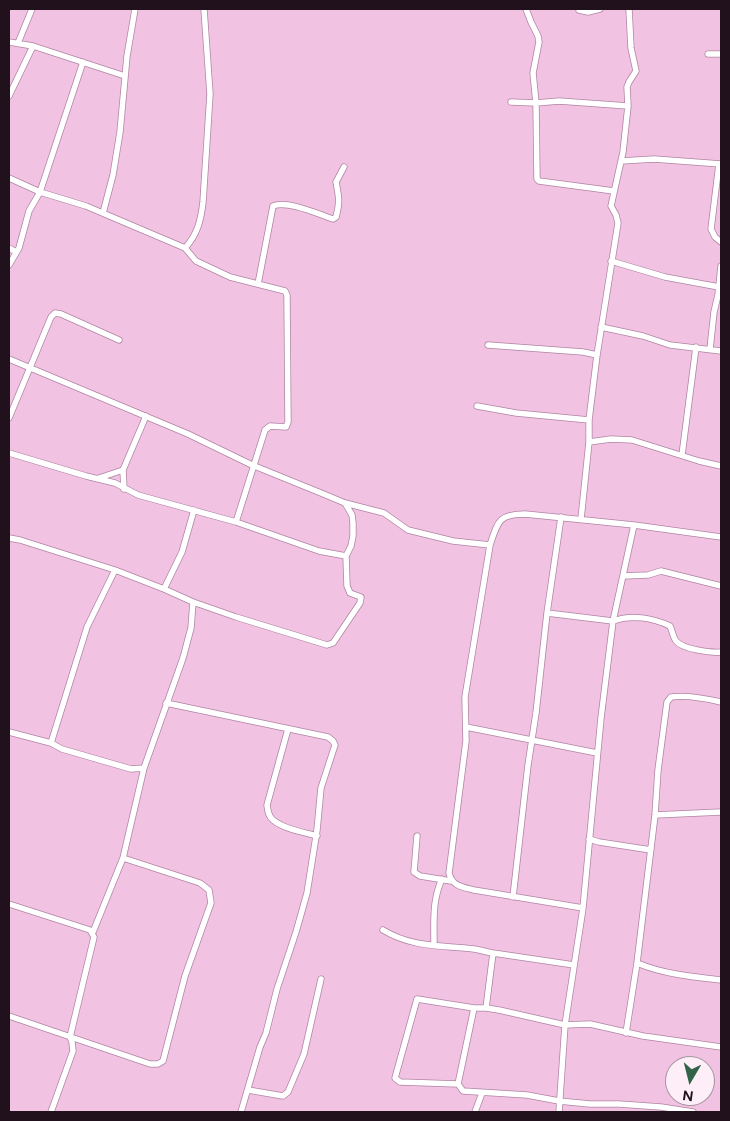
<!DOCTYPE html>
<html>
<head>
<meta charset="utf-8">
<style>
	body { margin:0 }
	#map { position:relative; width:730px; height:1121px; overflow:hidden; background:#f1c2e2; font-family:Figtree,sans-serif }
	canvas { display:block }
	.frame { position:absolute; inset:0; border:10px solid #21111d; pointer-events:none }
	.north { position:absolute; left:665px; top:1056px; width:50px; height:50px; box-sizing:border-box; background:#fdeef8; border:1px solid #a596a0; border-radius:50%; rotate:188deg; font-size:14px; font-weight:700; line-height:20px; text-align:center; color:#21111d }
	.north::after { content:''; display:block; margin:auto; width:18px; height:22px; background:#316449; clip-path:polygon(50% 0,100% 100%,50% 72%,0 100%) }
</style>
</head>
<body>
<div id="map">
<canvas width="730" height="1121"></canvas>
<div class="frame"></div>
<div class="north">N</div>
</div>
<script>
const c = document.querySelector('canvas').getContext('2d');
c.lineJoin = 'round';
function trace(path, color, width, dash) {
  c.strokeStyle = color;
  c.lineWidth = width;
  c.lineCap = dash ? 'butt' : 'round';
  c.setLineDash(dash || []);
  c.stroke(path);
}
const minor = new Path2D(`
	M526 9 531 22 538 36 539 42 533 73 536 103 537 179 539 181 614 191
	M579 10 588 12 600 9
	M9 42 33 46 125 76
	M18 43 32 9
	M708 54H721
	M9 96 33 46
	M511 102 536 103 559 101 628 106
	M621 161 654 159 721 164
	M719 164 711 229 715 237 721 242
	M9 178 40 192 86 206 185 248 196 261 230 277 285 291 287 295 288 422 286 427 270 426 265 430 236 522
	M103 213 113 175 120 132 127 56 135 9
	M9 248 16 252
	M185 248C198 234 201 219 203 202L210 94 204 9
	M611 261 665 277 719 287
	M9 265 19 248 29 211 40 192 83 62
	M258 284 273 206C287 200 318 214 333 219L336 217C340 202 339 197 336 182L344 167
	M601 327 643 336 670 345 721 351
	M488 345 583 352 597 355
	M710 349 714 312 718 295 721 266
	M9 359 188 434 252 465 321 493 345 503 384 513 408 530 453 541 490 545
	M477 406 516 413 589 420
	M9 418 51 317 55 313 61 314 119 340
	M589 442 611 439 632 440 699 461 721 466
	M9 453 86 476 115 483 138 495 236 522 319 551 346 556
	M682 455 696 347
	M99 478 123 470
	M124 489 123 470 146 416
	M581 519 589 442V420L597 355 618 223 616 215 611 206 623 152 628 106 627 87 629 82 636 71 631 48 629 9
	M9 538 20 540 115 570 164 589 193 602 236 617 327 645 333 643 360 603 361 597 350 593 347 586 346 556 351 546 353 536V523L352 515 345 503
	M623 576 648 575 661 571 721 586
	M164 589 182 552 194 510
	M547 613 613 621C631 614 653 618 670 626 672 630 673 637 676 641 682 649 711 653 721 652
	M721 702C708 699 685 695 671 697L667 702 658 770 655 815 637 963C663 974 693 977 721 980
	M166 703 328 737 333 741 335 745 321 788 317 830 307 893 296 932 277 989 266 1033 260 1047 241 1112
	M466 727 597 753
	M288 729 267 805C268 811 268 816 273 820 284 829 303 832 317 836
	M9 732 51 743 62 749 131 769 144 768 183 658 191 628 193 602
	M51 743 87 627 115 570
	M655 815 721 812
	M417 836 414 872 420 876 451 881
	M589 839 599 842 651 850
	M513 897 528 765 536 713 547 613 561 517
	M9 904 90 930 94 937 70 1037 72 1042 73 1051 51 1112
	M583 908 474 890C462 887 452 886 449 873L466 741 465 697 490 545C498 521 499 514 525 514L634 525 721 537
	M383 930C413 948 441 945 474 949 480 950 487 952 493 953L486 1008 499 1010 565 1025 590 1024 643 1036 721 1047
	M93 932 123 858 144 768
	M434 945C434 923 432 900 442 879
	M493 953 574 965
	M474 1008 458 1084 463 1091 527 1095 559 1101 590 1104H619L661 1107 693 1112
	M9 1016 150 1064H158L163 1061 185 976 211 903 209 890 200 883 123 858
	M626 1033 637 963
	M458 1084 400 1082 395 1078 417 999 474 1008H486
	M248 1090 283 1096 288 1092 304 1054 321 979
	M475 1112 482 1093
	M559 1112 565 1025 583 908 601 718 613 621 634 525`);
trace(minor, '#b084a2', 7);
trace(minor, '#fff', 5.5);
</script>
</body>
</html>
